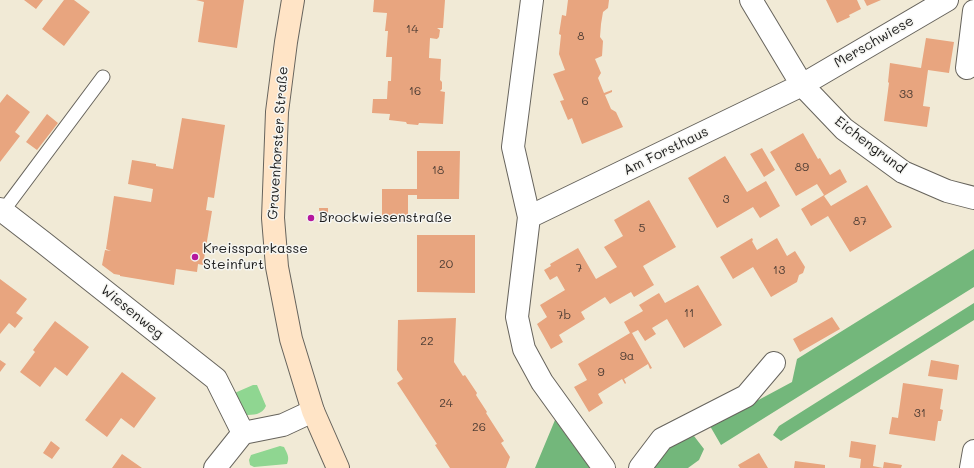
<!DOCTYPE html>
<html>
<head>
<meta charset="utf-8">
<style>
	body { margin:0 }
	canvas { display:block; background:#f1ead6 }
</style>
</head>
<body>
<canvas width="974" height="468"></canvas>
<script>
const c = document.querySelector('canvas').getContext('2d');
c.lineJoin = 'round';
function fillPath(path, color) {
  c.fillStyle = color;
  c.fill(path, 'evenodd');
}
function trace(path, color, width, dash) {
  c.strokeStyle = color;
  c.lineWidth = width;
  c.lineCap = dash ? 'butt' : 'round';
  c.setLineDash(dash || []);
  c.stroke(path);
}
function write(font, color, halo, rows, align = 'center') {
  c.font = font + ' Mali,sans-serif';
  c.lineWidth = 3;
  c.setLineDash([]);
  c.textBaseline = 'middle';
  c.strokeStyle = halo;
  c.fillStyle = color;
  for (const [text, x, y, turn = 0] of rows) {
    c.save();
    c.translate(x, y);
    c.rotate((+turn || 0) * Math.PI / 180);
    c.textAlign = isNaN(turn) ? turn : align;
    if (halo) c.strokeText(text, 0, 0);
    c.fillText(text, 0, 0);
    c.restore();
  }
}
fillPath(new Path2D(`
	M253 385H257L266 406C262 415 253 415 245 415L230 395Z
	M280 446 284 447C287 453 290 457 287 464L254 467 250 465 249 460 251 455Z`), '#8fd691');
fillPath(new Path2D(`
	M974 249V287L721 445 710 426 792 382 797 359Z
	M974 303V320L781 441 773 435 779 426Z
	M555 420 590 468H535Z
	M694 436 704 449 699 460 688 468H649L668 448Z`), '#73b77b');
fillPath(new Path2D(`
	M24 0H43L36 9Z
	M64 0H74L90 12 64 46 42 29Z
	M196 0H244L237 48 198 42 204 2Z
	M374 0H445L443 28H437L440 30 439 37 437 39 430 38 429 58 441 59 440 80 442 82V89L440 91 445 92 443 124 419 123 418 125 407 124 406 122 389 120 390 114 372 113 373 99H387L388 81H391L392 57H386L388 31H385L387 13 373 12Z
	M568 0H609L608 8 603 12 601 24 600 37 603 41 602 56 595 59 601 73 598 78 604 93 612 90V92L605 95 611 109 616 112 623 127 582 144 572 118 568 120 560 101 564 100 553 74 565 70 559 54 561 35 559 34 562 15 566 16Z
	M826 0H857L861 9 849 15 850 17 837 23Z
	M864 0H881L867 6Z
	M926 38 954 42 949 73 928 70 923 106 930 107 927 127 884 121 889 83 888 82 890 63 921 68Z
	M7 94 30 112 15 132 20 136 0 162V103Z
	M47 114 58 123 37 150 26 142Z
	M182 118 225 125 214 198 208 197 206 210 212 211 203 265 198 264 197 272 176 269 174 285 120 276V275L114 274 102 265 105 250 111 251 106 249 114 196 151 202 153 189 128 184 132 160 156 164V166L173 169Z
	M803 133 818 159 820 158 830 175 840 169 847 182 824 196 831 206 867 185 892 227 850 252 828 216 811 226 801 209 824 195 817 184 796 196 770 152Z
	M762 148 775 170 764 177 750 154Z
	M417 151H460L459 199H417V195H408V222H382V189H417Z
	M725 156 747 192 766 181 780 206 760 218 753 207 717 228 688 178Z
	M649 200 676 247 643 266 654 285 634 297 631 292 610 304 605 297 581 312 585 319 559 335 563 342 551 349 537 324 547 317 540 305 565 290 557 276 550 280 544 270 551 266 550 264 578 248 596 279 617 267 604 247 623 236 614 220Z
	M319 208H328V220H320Z
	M417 235H475V293L417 292Z
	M752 238 753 240 752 241 757 250 777 238 787 256 795 251 805 267 803 273 799 275 797 282 771 297 753 267 733 279 720 257Z
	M0 279 27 299 16 313 23 318 15 328 9 323 0 334Z
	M698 285 722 325 684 348 667 319 652 328 656 334 645 341 638 330 632 333 652 368 650 369 648 364 624 379 626 383 625 384 622 379 598 394 603 403 589 412 574 387 587 380 578 364 630 333 624 322 643 311 639 305 659 293 665 303Z
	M832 317 840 329 800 352 793 339Z
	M456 318 454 362 463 376 465 375 477 393 476 395 487 412 486 413 504 441 501 443 510 457 506 468H450L435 445 437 444 397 383 403 379 397 370 398 320Z
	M55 321 89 347 67 376 55 367 40 387 20 372 35 352 33 350Z
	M0 360 6 364 0 372Z
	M931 360 959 365 957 380 928 376Z
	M122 372 156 398 134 428 121 418 107 437 85 420Z
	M903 383 943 389 940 409 943 410 941 421H938L935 441 889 434 892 417 898 418Z
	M51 441 60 448 52 459 43 453Z
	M851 441 876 445 873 466 883 468H860L861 459 849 457Z
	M759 453 768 468H740L738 465Z
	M122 454 142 468H112Z
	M795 461 825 465V468H794Z
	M884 462 902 465 901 468H883Z`), '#e8a57f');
const lane = new Path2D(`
	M3 211 103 77`);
const street = new Path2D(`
	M751 0 802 85 844 129 903 172 947 191 974 198
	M967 68 974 11
	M0 209 44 243 216 379 243 433
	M529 217 513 147 532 0
	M215 468 243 433 283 425 313 411
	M604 468 542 382 524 349 517 317 529 217 802 85 947 0
	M640 468 662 439 746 396 774 363
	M971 468 974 451`);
const secondary = new Path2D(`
	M293 0 286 42 277 112 273 218 277 267 291 339 313 411 338 468`);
trace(lane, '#67645d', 15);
trace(street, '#67645d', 24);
trace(secondary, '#67645d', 24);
trace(lane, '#fff', 13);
trace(street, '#fff', 22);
trace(secondary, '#ffe4c6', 22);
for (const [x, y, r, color] of [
	[311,218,4,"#b5179e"],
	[195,257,4,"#b5179e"]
]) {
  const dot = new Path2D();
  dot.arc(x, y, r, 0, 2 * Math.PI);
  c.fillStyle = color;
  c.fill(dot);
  trace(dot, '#f6f6f2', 1.5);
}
write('12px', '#4f3e35', null, [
	["14",412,29],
	["8",581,36],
	["16",415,91],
	["33",906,94],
	["6",585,101],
	["89",802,167],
	["18",438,170],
	["3",726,199],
	["87",860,221],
	["5",642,228],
	["20",446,264],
	["7",579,268],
	["13",779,270],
	["11",689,313],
	["7b",564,315],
	["22",427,341],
	["9a",627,356],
	["9",601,372],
	["24",446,403],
	["31",920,413],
	["26",479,427]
]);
write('14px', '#1c1c1c', '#f6f6f2', [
	["Merschwiese",874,42,-30],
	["Gravenhorster Straße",278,143,-86],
	["Eichengrund",870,145,37],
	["Am Forsthaus",666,151,-26],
	["Wiesenweg",132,312,39]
]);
write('14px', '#1c1c1c', '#f6f6f2', [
	["Brockwiesenstraße",319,218],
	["Kreissparkasse",203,249],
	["Steinfurt",203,265]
], 'left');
</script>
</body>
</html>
